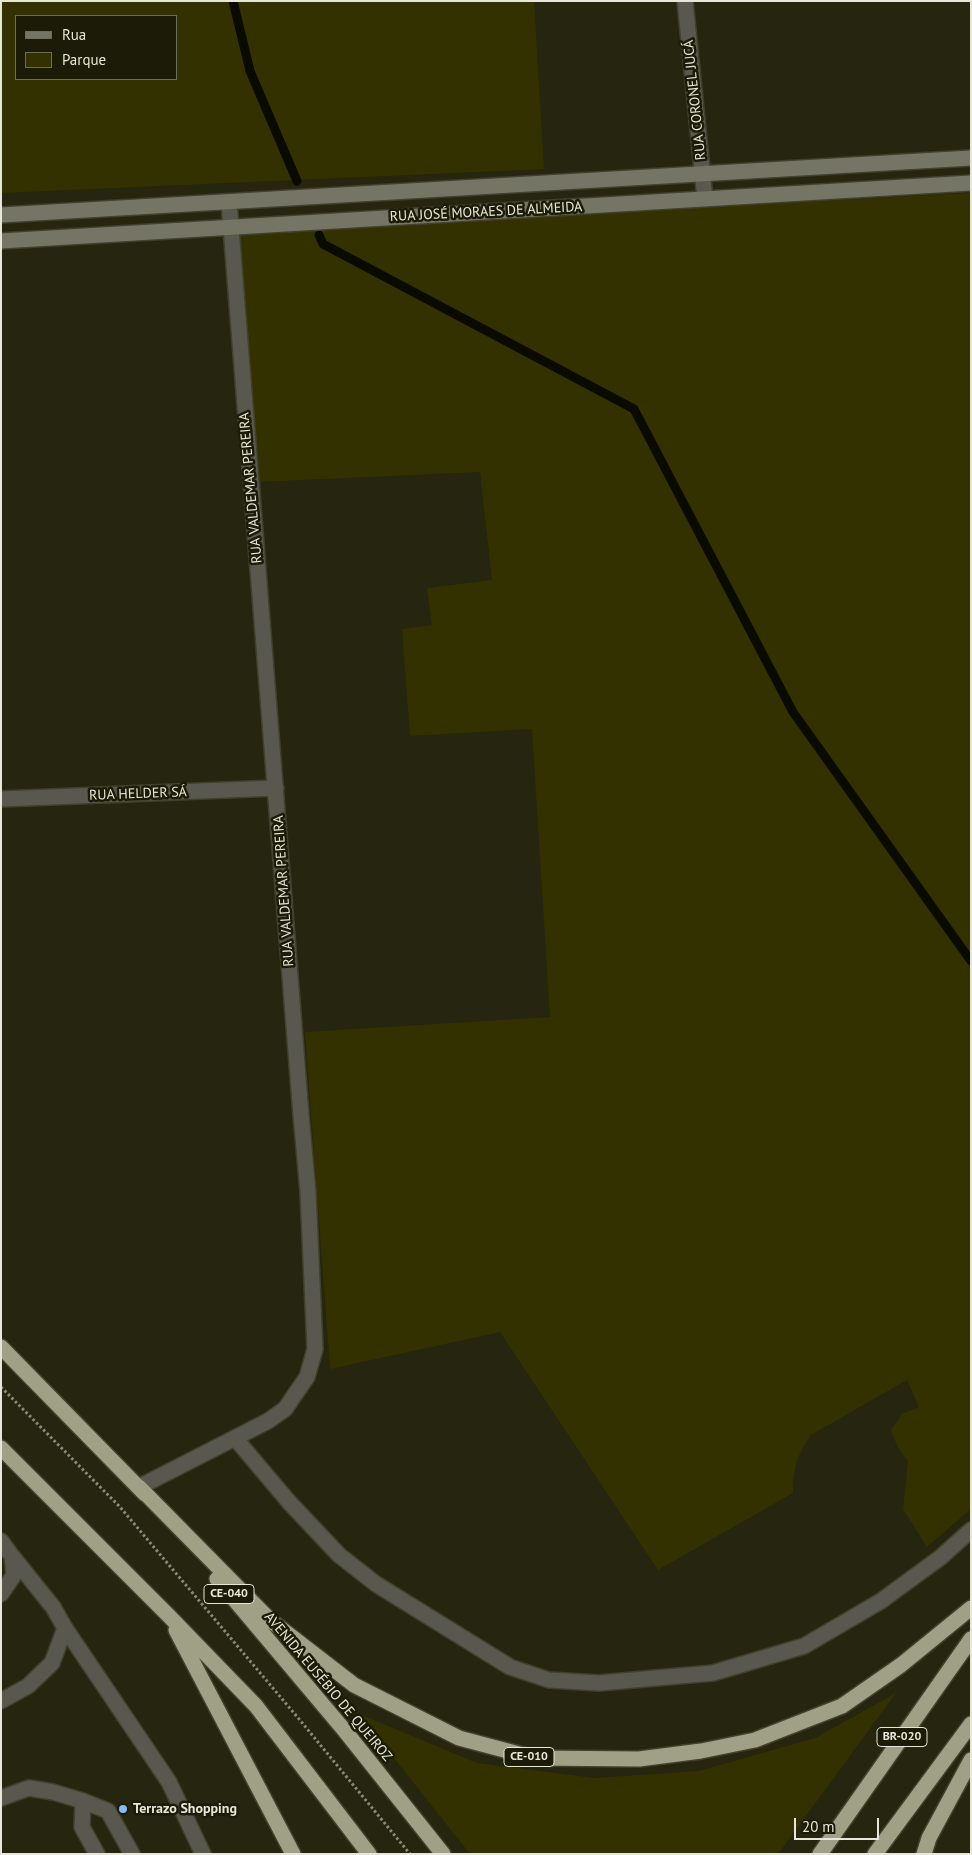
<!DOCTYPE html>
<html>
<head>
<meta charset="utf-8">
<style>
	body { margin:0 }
	#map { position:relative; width:972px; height:1855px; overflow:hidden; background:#262510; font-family:"PT Sans",sans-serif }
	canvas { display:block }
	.frame { position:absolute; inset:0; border:2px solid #e6e7d9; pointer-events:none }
	.legend { position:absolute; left:15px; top:15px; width:162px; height:65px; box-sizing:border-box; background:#1c1b07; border:1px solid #6d6d5b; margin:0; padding:6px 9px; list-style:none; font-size:15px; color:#e6e7d9 }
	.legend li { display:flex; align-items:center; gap:10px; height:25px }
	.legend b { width:25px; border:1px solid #6d6d5b }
	.scale { position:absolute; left:794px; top:1818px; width:85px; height:22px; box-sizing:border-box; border:2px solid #e6e7d9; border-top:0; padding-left:6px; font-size:15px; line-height:18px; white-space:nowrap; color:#e6e7d9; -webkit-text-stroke:4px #1c1b07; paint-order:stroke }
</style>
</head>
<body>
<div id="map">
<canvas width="972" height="1855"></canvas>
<div class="frame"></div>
<ul class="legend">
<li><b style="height:6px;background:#757565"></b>Rua</li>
<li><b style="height:14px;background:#333100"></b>Parque</li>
</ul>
<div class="scale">20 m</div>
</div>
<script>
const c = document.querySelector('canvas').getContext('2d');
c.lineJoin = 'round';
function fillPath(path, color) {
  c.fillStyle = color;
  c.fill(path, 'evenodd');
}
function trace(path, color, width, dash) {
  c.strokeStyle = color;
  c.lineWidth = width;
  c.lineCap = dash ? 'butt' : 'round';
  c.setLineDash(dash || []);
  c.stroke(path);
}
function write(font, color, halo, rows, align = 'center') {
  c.font = font + ' "PT Sans",sans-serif';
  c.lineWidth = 5;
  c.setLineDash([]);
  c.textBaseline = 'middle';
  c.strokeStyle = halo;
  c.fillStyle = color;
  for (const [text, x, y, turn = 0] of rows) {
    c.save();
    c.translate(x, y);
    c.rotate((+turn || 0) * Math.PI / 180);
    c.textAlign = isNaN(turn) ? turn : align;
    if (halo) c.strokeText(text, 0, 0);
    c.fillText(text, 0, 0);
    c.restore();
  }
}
fillPath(new Path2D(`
	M1 1H534L544 169 1 193ZM16 16H176V79H16Z
	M971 193V1509L927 1547 903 1509 908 1461 898 1448 891 1430 902 1414 919 1407 907 1380 811 1435C797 1455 793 1469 793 1493L658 1570 500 1332 330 1369 305 1032 550 1017 532 729 410 736 402 629 432 625 427 588 492 580 480 472 257 482 235 232Z
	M896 1693 778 1854H470L359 1714 477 1763 594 1778 699 1771 815 1738Z`), '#333100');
trace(new Path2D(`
	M233 1 250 71 297 181
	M319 235 323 244 634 409 793 712 971 961`), '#0a0a01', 9);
const lane = new Path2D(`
	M65 1628 169 1782 203 1854
	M1 1798 29 1788 53 1792 83 1801 82 1827 97 1854
	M83 1801 108 1811 132 1854`);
const street = new Path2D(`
	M685 1 705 199
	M1 799 276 788
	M235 1438 289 1502 339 1555 376 1584 510 1667 549 1680 599 1683 713 1673 804 1646 881 1601 941 1557 971 1530
	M139 1487 268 1421 285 1409 307 1377 315 1349 308 1192 301 1115 229 202
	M1 1541 12 1556 14 1575 1 1594
	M1 1701 28 1686 52 1663 65 1628 53 1607 12 1556`);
const secondary = new Path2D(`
	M1 215 971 158
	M1 241 971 183`);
const highway = new Path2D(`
	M1 1347 145 1494
	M1 1448 169 1616 256 1706 369 1854
	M139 1487 270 1620 354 1685 459 1738 534 1758 639 1759 701 1751 755 1740 842 1706 901 1665 971 1608
	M217 1579 345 1731 443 1854
	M176 1630 293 1854
	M820 1854 971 1639
	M875 1854 971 1724
	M924 1854 929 1838 971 1760`);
trace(lane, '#41402c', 18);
trace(street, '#41402c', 18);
trace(secondary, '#41402c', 18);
trace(highway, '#41402c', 18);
trace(new Path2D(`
	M1 1387 120 1507 299 1719 410 1854`), '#8b8b7a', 3, [2.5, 2.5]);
trace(lane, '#58584e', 15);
trace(street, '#58584e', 15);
trace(secondary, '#757565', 15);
trace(highway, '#a0a087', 15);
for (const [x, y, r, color] of [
	[123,1809,5,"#86bbfb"]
]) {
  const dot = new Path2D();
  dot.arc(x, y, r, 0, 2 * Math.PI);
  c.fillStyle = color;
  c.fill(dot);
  trace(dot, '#1c1b07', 2);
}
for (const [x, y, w] of [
	[229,1594,50],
	[902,1737,50],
	[529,1757,50]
]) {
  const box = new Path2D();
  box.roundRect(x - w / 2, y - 9.5, w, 19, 4);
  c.fillStyle = '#1c1b07';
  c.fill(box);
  trace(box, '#e6e7d9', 1);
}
write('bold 12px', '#e6e7d9', null, [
	["CE-040",229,1594],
	["BR-020",902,1737],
	["CE-010",529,1757]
]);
write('14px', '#e6e7d9', '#1c1b07', [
	["RUA CORONEL JUCÁ",695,100,-96],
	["RUA JOSÉ MORAES DE ALMEIDA",486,212,-3],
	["RUA VALDEMAR PEREIRA",251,488,-95],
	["RUA HELDER SÁ",138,794,-2],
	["RUA VALDEMAR PEREIRA",284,891,-94],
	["AVENIDA EUSÉBIO DE QUEIROZ",328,1687,50]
]);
write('bold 14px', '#e6e7d9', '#1c1b07', [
	["Terrazo Shopping",133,1809]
], 'left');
</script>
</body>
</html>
